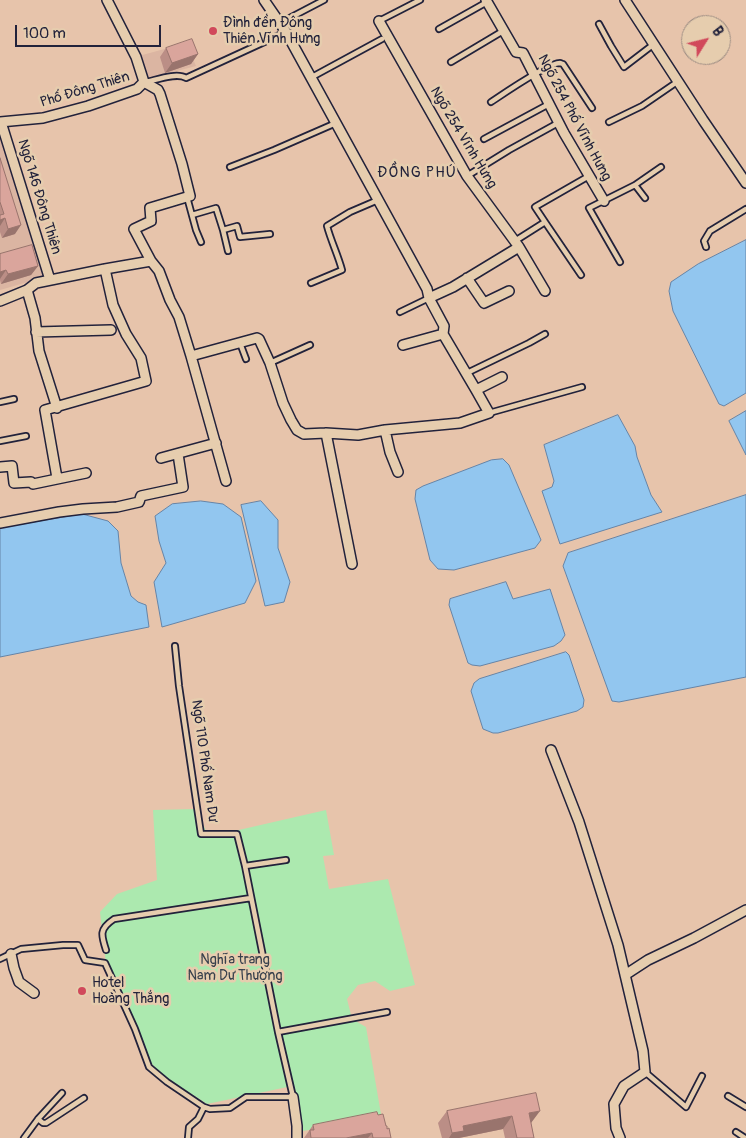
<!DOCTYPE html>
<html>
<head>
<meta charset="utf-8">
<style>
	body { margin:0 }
	#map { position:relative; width:746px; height:1138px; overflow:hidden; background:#e7c4ab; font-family:Pangolin,sans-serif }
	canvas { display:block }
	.north { position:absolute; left:681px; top:15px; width:50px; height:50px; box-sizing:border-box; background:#e6cdae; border:1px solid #988980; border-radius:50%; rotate:54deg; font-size:14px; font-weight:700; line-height:20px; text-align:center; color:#22223b }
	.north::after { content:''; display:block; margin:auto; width:18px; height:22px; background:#d1495b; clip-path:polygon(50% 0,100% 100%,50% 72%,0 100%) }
	.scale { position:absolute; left:15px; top:25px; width:146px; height:22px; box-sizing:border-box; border:2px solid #22223b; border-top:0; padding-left:6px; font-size:15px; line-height:18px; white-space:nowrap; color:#22223b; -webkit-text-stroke:4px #e6cdae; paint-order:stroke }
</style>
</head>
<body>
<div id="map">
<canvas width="746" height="1138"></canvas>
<div class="north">B</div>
<div class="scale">100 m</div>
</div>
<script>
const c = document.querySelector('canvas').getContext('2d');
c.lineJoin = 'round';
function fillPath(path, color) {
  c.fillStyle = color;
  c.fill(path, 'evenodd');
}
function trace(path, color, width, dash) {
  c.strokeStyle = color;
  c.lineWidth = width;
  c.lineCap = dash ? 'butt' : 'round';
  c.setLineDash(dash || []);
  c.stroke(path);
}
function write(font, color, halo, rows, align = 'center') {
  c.font = font + ' Pangolin,sans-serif';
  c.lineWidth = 5;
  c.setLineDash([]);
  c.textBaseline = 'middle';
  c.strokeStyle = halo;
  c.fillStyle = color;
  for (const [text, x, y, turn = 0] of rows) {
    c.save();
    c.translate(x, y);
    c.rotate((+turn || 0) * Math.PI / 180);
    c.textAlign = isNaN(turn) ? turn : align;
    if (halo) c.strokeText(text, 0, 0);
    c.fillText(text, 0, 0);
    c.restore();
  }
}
fillPath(new Path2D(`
	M186 43 196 66 150 78 144 72 139 56Z
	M0 127 45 277 0 290Z`), '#dbb5a2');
fillPath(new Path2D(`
	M196 809 206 831 230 832 326 810 334 855 323 856 329 889 388 879 415 985 390 991 375 981 358 985 347 999 352 1019 366 1027 382 1120 302 1131 292 1086 207 1104 159 1073 143 1052 106 964 100 912 117 894 157 880 153 810Z`), '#ace9af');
const water = new Path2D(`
	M746 240V393L724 406 719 404 673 311 669 291 671 282 698 264Z
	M746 411V455L729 421Z
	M618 415 635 446 637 457 651 495 662 512 560 544 542 491 552 487 554 481 544 445Z
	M503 459 509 465 541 540 535 548 454 570 438 569 430 560 415 499 416 490 423 486 491 460Z
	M746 495V677L619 702 612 701 563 566 568 553Z
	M201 501 223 504 241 517 256 581 245 603 162 627 154 582 166 563 159 541 155 516 172 504Z
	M261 501 278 520V548L290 582 284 602 265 606 241 505Z
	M82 514 108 521 118 531 121 563 131 596 138 602 146 605 149 627 0 657V528Z
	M506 582 513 599 550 589 565 635 561 641 554 646 480 666 472 665 468 663 449 605 450 599Z
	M566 652 569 655 584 700 583 707 577 711 498 733H493L483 729 471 691 474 683 479 679Z`);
fillPath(water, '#92c6ef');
trace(water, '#6584a7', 1);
const lane = new Path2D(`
	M379 21 420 0
	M280 23 324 0
	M599 24 611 46 624 67 654 44
	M439 29 487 2
	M451 62 503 31
	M312 77 382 39
	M146 82C156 80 177 72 186 78L286 32
	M491 102C503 94 548 63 560 63 561 63 562 64 563 64L592 108
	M609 122 642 106 677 82
	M484 139 549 104
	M230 167 274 150 336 123
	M467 176 509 150 558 123
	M635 185 661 167
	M187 197 196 230 201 242
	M192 215 216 208 223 230 228 251
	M545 222 535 207 589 176
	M223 230 237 226 240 237 270 234
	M515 241 545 222 581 275
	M706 247 704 241 710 231 746 209
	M620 262 589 208 635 185 645 198
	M311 283 342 270C338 255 331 241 327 226L350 212 378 200
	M400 312 429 298
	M240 343 246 359
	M270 363 310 345
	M467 373 529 343 545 334
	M0 402 14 399
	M489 413 582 387
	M0 441 26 436
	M245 866 286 860
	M106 950C101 935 99 929 114 919L251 898
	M0 959 21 949 63 945H78L85 960 105 963 135 1029 149 1067 167 1082 204 1107 210 1109 230 1108 246 1097H293L278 1032 245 866 237 834H201L179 686 175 646
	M278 1032 387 1012
	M645 1072 686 1107 702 1076
	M728 1096 746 1107
	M38 1119 43 1123H46L84 1098
	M736 1132 745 1138
	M24 1138 38 1119 62 1093
	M188 1138 189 1127 198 1119 204 1107`);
const street = new Path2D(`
	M486 0 516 52 523 53 564 133 604 201
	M625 0 703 120 746 183
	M379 21 467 176 519 247 545 291
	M144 82 158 90 160 94 182 164 190 196 150 208 151 221 134 229 151 261 159 271 170 300 179 317 191 356 226 481
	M0 122 43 118 88 106 137 89 144 82 136 57 107 0
	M1 122 50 280
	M467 278 484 303 509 291
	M27 290 35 318 39 351 57 408
	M429 298 453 287 519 247
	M0 301 27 290 36 283 105 269 151 261
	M36 332 111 330
	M403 345 443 334
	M191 356 257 338 259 339 270 363 283 403 291 420 297 430 304 434 326 433 358 435 385 430 460 423 489 413 476 390 443 334 444 326 429 298 427 289 286 32 264 0
	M476 390 502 377
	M385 430 390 452 398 472
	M326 433 352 564
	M161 458 216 443
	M0 467 12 466 14 483 31 482 33 484 86 473
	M57 478 45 410 146 381 141 358 126 334 113 305 105 269
	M0 523 59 512 83 509 117 507 139 502 141 496 183 487 178 454
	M551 750 579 822 618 945 643 1051 645 1072 624 1086 614 1104 616 1128 620 1138
	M11 954 14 968 19 982 34 993
	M625 975 648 960 694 938 746 910
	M293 1097 297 1126V1138`);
trace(lane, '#22223b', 8);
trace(street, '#22223b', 12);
trace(lane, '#e6cdae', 4.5);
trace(street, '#e6cdae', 9);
fillPath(new Path2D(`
	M166 48 198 54 191 64 165 73 160 57Z
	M0 158 15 234 2 238 0 232Z
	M0 254 38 266 31 275 1 284 0 280Z
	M536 1093 531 1123 534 1138H505L503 1129 459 1138H442L438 1123 447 1111Z
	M378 1115 386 1126 391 1138H304L313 1125Z`), '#bb8e86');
fillPath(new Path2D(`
	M198 54 191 64 165 73 172 63Z
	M5 218 0 226V220Z
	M21 225 15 234 2 238 8 229Z
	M38 266 31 275 1 284 8 274Z
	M6 270 0 279V272Z
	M540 1111 531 1123 529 1113Z
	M512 1116 503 1129 459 1138H449L452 1133 463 1126Z
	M372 1133 368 1138H346Z`), '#99746d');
const building = new Path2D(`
	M192 39 198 54 172 63 166 48Z
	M0 158 21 225 8 229 5 218 0 220V215L4 214 0 202Z
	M32 245 38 266 8 274 6 270 0 272V254Z
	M536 1093 540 1111 529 1113 534 1138H517L512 1116 463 1126 464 1131 452 1133 447 1111Z
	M377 1112 378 1115 383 1114 386 1126H387V1129L389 1128 391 1138H373L372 1133 346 1138H311L310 1130H314L313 1125Z`);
fillPath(building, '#daa59c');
trace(building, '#99746d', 1);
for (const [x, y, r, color] of [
	[213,31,5,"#d1495b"],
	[82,991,5,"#d1495b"]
]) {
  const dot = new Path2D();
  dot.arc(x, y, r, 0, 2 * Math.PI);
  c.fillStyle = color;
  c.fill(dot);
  trace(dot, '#e6cdae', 2);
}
write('14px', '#22223b', '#e6cdae', [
	["Đình đền Đông",223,23],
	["Thiên Vĩnh Hưng",223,39],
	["Hotel",92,983],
	["Hoàng Thắng",92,999]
], 'left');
write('14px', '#22223b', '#e6cdae', [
	["Phố Đông Thiên",85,90,-17],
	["Ngõ 254 Phố Vĩnh Hưng",574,118,62],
	["Ngõ 254 Vĩnh Hưng",463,138,59],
	["Ngõ 146 Đông Thiên",39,197,73],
	["Ngõ 110 Phố Nam Dư",204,761,82]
]);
write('14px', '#37404c', '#e6cdae', [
	["Nghĩa trang",235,960],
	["Nam Dư Thượng",235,976]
]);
c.letterSpacing = '1px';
write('15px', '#22223b', '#e6cdae', [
	["ĐỒNG PHÚ",417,173]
]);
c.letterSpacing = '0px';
</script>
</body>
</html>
